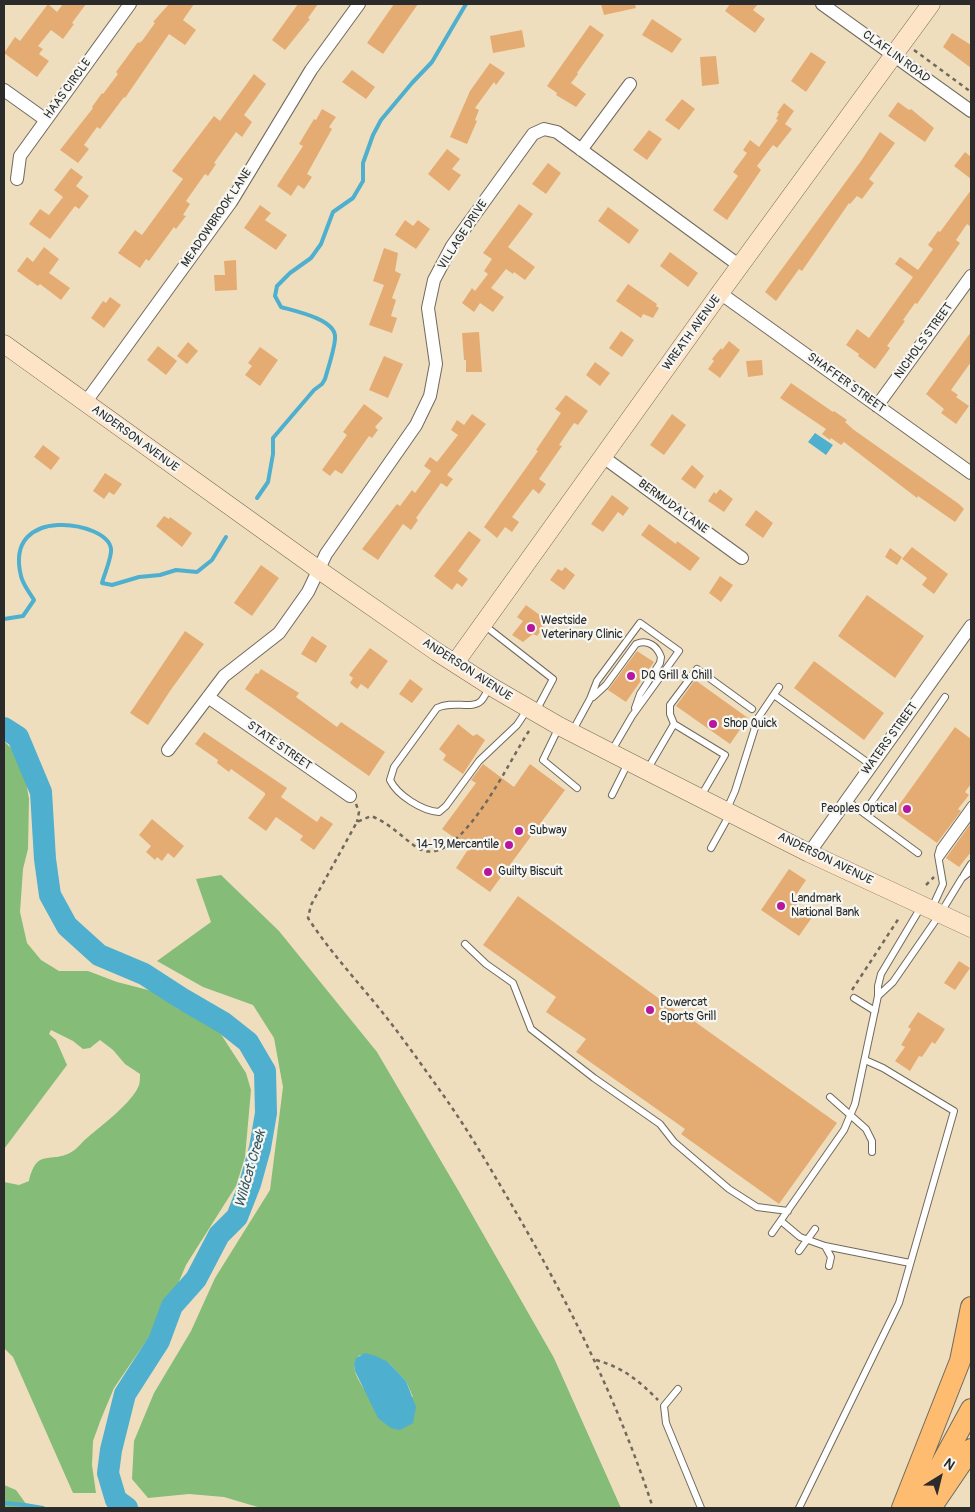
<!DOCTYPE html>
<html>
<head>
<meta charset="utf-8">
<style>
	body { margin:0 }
	#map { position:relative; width:975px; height:1512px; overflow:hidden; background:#efdebe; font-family:Pangolin,sans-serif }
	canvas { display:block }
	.frame { position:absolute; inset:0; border:5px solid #2b2b2b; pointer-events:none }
	.north { position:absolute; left:915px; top:1452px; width:50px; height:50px; -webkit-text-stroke:4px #f6f6f2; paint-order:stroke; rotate:36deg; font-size:14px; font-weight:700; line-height:20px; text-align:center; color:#2b2b2b }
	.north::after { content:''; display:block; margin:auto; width:18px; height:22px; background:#2b2b2b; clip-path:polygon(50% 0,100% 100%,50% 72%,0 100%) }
</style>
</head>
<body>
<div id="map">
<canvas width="975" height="1512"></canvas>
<div class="frame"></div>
<div class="north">N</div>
</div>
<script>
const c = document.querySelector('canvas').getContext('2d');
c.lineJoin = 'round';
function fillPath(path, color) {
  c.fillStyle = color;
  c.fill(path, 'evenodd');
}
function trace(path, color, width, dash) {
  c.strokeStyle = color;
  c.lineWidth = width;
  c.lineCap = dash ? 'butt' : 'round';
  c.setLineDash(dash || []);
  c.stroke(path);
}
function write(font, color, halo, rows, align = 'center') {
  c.font = font + ' Pangolin,sans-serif';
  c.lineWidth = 4.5;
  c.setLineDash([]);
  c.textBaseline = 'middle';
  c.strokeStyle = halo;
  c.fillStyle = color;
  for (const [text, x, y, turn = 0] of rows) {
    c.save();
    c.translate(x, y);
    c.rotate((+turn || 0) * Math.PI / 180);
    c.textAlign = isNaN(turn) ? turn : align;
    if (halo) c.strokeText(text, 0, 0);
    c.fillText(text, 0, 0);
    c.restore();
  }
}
fillPath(new Path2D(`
	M4 741 14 751 24 769 29 799 28 849 23 869 20 912 27 943 41 960 59 971H88L117 982 152 991 178 1009 215 1025 246 1073 251 1090 245 1157 236 1186 186 1265 172 1298 157 1325 114 1388 101 1419 93 1441 92 1465 96 1493H73L13 1357 4 1348V1182L19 1185 29 1181C37 1146 52 1165 73 1151 78 1148 82 1142 87 1138 101 1126 133 1102 139 1085 140 1082 140 1077 140 1074L125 1064 113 1050 100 1040 90 1048 83 1049 73 1041 51 1030 49 1034 56 1040 67 1065 4 1149Z
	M221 875 279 931 377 1052 458 1190 554 1358 621 1508H261L224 1497 189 1494 148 1498 132 1479 134 1441 154 1393 191 1331 215 1278 270 1190 283 1087 274 1038 253 1005 203 987 157 961 211 922 196 879ZM360 1355 388 1362 406 1381 413 1397 364 1389C358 1379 348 1364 360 1355Z
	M4 1485 16 1490 29 1508H4Z`), '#84bc78');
fillPath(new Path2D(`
	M815 433 833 445 826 455 808 442Z
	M365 1353 376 1356 388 1362 406 1381 416 1407 413 1423 400 1430 391 1428 378 1418 355 1371 354 1364 356 1358Z`), '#4fafce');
trace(new Path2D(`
	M257 498 268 482 273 454V438L314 390 322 384 325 379C328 368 336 345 335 336 334 319 295 311 281 307L275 296 277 286 290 273 311 258 321 244 333 212 353 198 363 181V163L373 135 381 120 412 83 432 62 466 4
	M4 619 23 616 34 600C30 593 23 585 21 576 3 504 108 521 111 549 112 557 104 575 102 583L112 585 139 577 160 575 176 570 197 572 212 560 226 537
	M4 1503 25 1505 43 1508`), '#4fafce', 4);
trace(new Path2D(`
	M4 728 18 737 41 792 45 859 50 895 67 926 99 955 144 974 181 998 224 1023 248 1042 265 1071 266 1113 260 1148 250 1184 237 1217 219 1235 196 1279 172 1306 159 1341 125 1394 111 1450 108 1473 116 1500 127 1508`), '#4fafce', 22);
fillPath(new Path2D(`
	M48 4 57 12 63 4H86L72 23 74 24 63 39 51 30 38 46 43 49 39 54 49 61 37 77 4 53 15 37 20 41Z
	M169 4H194L183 20 196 30 185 45 169 34 125 98 124 97 100 129 97 127 84 145 89 149 78 163 60 150 93 108 92 107 102 93 103 94 118 74 116 72 138 42 139 43 142 41 155 23 153 22Z
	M298 4H318L308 18 310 19 285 50 272 40Z
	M394 4H418L383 54 367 43Z
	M601 4H635L636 8 604 15Z
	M730 4H758L753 10 765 19 755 33 725 11Z
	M652 19 682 39 672 53 642 35Z
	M590 25 604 35 577 73 578 74 571 83 586 94 576 107 556 95 557 93 547 86Z
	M522 30 525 47 493 53 490 36Z
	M952 33 971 45V68L943 47Z
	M811 52 826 62 806 92 791 81Z
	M716 56 719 84 702 86 700 57Z
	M490 63 505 73 496 85 494 82 475 108 479 110 475 120 477 121 467 144 450 137 470 91Z
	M352 70 375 87 366 99 342 82Z
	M254 74 266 84 244 115 252 122 242 137 236 132 214 163 216 164 208 176 205 174 186 201 190 204 183 215 186 216 176 229 174 227 149 261 146 259 140 268 118 253 135 230 142 235 183 179 172 171 214 116 220 121Z
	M682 99 695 109 679 130 665 120Z
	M898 102 909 110 911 109 934 128 925 142 888 116Z
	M784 103 794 111 785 124 792 129 777 148 773 145 757 166 761 170 727 220 713 210 738 176 733 172 747 153 743 150 750 140 759 147 778 120 776 119 779 114 777 113Z
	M322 109 336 117 329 127 332 129 307 174 312 177 304 189 298 185 291 196 277 186 303 146 299 144 314 119 316 120Z
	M649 130 662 139 647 160 633 150Z
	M880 132 895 143 869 179 874 183 862 199 857 196 850 204 849 203 802 271 799 269 776 301 765 292 861 161Z
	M447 149 460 159 452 169 461 175 449 191 428 174Z
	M965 152 971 157V179L954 166Z
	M548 163 561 173 546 194 532 184Z
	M71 168 83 177 76 186 89 196 79 209 75 206 50 239 29 224 40 209 49 215 63 197 54 190Z
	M971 190V227L967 224 956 240 960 243 917 304 915 303 903 320 905 321 887 346 890 348 875 369 858 356 859 354 846 345 857 329 869 338 913 277 895 264 900 257 918 270 933 249 928 245 938 231 940 232Z
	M519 204 533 214 508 247 535 267 525 280 514 272 513 274 506 269 491 288 504 297 493 312 480 303 474 312 462 303 472 288 475 291 488 274 484 271 492 259 483 253Z
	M260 205 271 213 265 220 287 235 276 250 244 228Z
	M608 207 639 230 629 244 598 221Z
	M405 220 413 226 418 220 430 229 416 249 395 235Z
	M44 247 59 259 49 273 70 288 61 300 40 284 38 286 17 271 27 257 33 262Z
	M384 248 398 253 395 271 401 274 392 298 396 300 391 316 397 318 392 333 369 325 384 285 373 281Z
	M670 252 698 273 688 287 660 266Z
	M236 260 237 290 215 291 214 275H225L224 261Z
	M628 284 657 304 656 306 659 308 653 318 643 314 641 318 616 301Z
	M110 297 121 305 104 328 91 318 103 301 106 303Z
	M621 331 634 340 622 357 609 348Z
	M479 332 482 372H466V360H464L462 333Z
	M971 332V362L951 390 958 395 956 397 969 406 956 424 941 413 944 409 926 394Z
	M729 341 740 350 720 378 708 369 714 361 712 359 721 348 722 350Z
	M188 342 198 351 187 364 177 356Z
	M158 346 177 361 166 375 147 360Z
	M260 347 278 360 260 386 245 375 252 366 248 363Z
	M384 356 403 364 388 398 369 390Z
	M762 360 763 375 748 377 746 361Z
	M595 362 610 373 600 386 586 375Z
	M791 383 833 412 834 411 847 420 845 422 854 430 959 504 964 509 955 522 918 496 917 498 844 442 841 445 831 438 830 440 822 434 826 429 780 398Z
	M566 395 588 411 578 425 574 423 559 445 562 446 539 479 546 484 539 494 533 489 512 517 519 522 512 532 505 527 497 538 484 527 538 451 536 450 561 413 555 409Z
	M364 404 383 418 375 427 378 430 372 438 369 436 342 474 335 470 330 476 322 470 347 435 343 432Z
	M472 414 486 424 447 475 453 479 447 487 441 483 416 518 418 520 411 530 403 524 378 560 362 549 397 504 400 506 412 490 415 493 431 471 424 466 430 457 437 462 458 435 451 430 457 420 464 425Z
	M672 414 686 425 664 455 650 445Z
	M43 445 60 458 51 470 34 457Z
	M692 465 704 476 695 489 681 479Z
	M105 473 122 484 114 495 109 492 104 499 93 491Z
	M720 489 733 499 724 512 708 501 714 492 716 494Z
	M612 495 629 508 623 516 618 512 603 532 591 524Z
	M756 510 773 523 763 538 745 525Z
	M164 516 169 519 170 517 192 533 182 547 156 526Z
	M649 524 676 544 677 541 700 558 690 571 641 535Z
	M469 531 481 540 458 571 468 579 462 587 457 583 452 590 434 576Z
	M912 547 948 574 934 594 922 585 927 578 902 559Z
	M890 548 902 557 897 565 885 557Z
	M261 565 279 578 252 616 234 603Z
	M565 567 575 575 564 590 550 580 558 569 562 571Z
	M720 576 733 585 721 602 709 593Z
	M867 595 924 636 895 678 838 636Z
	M526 605 548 621 537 636 533 634 523 642 512 635 523 621 517 617Z
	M185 631 204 644 170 691 148 725 130 713Z
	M312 636 327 646 316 663 301 654Z
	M370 648 388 661 368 689 361 684 357 689 350 683 353 678 349 675Z
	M637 651 654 662 626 702 608 690Z
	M814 661 884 713 864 740 794 688Z
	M261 669 299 693 296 697 337 727 341 722 385 752 369 776 245 689 256 673 258 674Z
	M410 679 423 689 412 703 399 694Z
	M695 680 748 718 730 744 676 706Z
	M458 724 473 736 477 734 485 740 463 774 443 760 446 755 439 749Z
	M955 727 971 739V784L965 792 969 795 958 809 961 811 937 843 894 812Z
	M204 732 287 788 281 797 317 822 321 816 333 824 314 850 300 840 303 836 276 817 266 831 248 818 265 795V793L231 769 229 772 217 763 218 760 195 744Z
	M483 764 514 787 530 764 565 790 490 892 456 868 469 848 442 829 476 783 471 780Z
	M152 819 184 846 174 858 168 853 162 861 157 857 155 860 146 852 151 846 139 835Z
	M971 823V852L959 867 946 858Z
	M789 869 806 880 792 901 813 916 799 936 761 910Z
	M518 896 683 1016 684 1014 837 1123 779 1204 681 1134 685 1129 576 1052 586 1039 546 1012 556 997 483 945Z
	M959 961 970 968 955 990 944 983Z
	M918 1012 945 1029 935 1044 932 1042 922 1057 919 1056 910 1071 895 1061 905 1047 901 1045 911 1029 908 1027Z`), '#e4ac72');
const lane = new Path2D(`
	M484 625 553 679 536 711
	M490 687C487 691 484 698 481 701 472 710 453 700 437 708L394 767 390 780C397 795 422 811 439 812L446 806 479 761 517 725 527 710
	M774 695 871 765
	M593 697 606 685 636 644C648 639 657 646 661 657L660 663 640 694 635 708
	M674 724 670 714V705L697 669 752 709
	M559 727 543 760 577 788
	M572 732 590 699 597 681 640 623 679 651 632 716 611 752
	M647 770 674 724 725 755 701 796
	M612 795 628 763
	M846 800 918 853
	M727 809 735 791 758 718 779 687
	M864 813 945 697
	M711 848 730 814
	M939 859 971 815
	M964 875 971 864
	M932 908 943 884 938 855 940 848 971 805
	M465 944 486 964 513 983 531 1029 594 1078 660 1124 674 1142 729 1189 757 1207 788 1211
	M878 996 893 982 940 914 962 878 971 871
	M854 998 875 1011
	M830 1097 866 1129 872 1141V1152
	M781 1221 800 1237 825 1246 831 1257 829 1266
	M772 1233 844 1130 855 1104 878 996V986L881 974 921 907
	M825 1246 910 1263
	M799 1251 815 1229
	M678 1389 664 1406 666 1423 701 1508
	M799 1508 899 1303 954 1111 883 1068 865 1060`);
const street = new Path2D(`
	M822 4 971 111
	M4 90 46 120
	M581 150 630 84
	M17 179 20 156 130 4
	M720 293 971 473
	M85 403 231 202 311 70 359 4
	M877 406 971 276
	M603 457 742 558
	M208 697 350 796
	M168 750 224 676 279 633 308 592 326 554 416 425 430 396 436 364 428 308 434 280 452 246 533 134 544 129 557 132 740 266
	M809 853 971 626`);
const secondary = new Path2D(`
	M4 344 319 570 437 652 490 686 559 726 647 771 809 853 971 928
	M455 663 720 293 931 4`);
const primary = new Path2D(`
	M902 1508 960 1361 971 1307
	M917 1508 971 1409
	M931 1508 971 1449`);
trace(lane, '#706a5e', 8);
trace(street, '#706a5e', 14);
trace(secondary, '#706a5e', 19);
trace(primary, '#706a5e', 22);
trace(new Path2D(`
	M914 50 971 92
	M529 731C511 757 461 866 422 850 418 849 415 846 412 844 399 834 387 822 371 816L357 822 311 905 308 918C332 955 363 987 390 1022 407 1044 424 1068 441 1092 469 1131 493 1173 517 1214 572 1309 619 1404 653 1508
	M356 804 359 812 357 822
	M926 885 934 877
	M852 990 899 918
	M596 1360C624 1368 638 1380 658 1400`), '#706a5e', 2.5, [4, 4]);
trace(lane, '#fff', 6);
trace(street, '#fff', 12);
trace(secondary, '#fee4c6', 18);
trace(primary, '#fdbc70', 20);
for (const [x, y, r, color] of [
	[531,628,5,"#b5179e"],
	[631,676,5,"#b5179e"],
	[713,724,5,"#b5179e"],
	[907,809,5,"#b5179e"],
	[519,831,5,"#b5179e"],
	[509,845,5,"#b5179e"],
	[488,872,5,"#b5179e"],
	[781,906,5,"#b5179e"],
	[650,1010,5,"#b5179e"]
]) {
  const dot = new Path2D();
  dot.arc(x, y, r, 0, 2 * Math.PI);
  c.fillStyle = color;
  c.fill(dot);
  trace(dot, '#f6f6f2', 2);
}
write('12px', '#2b2b2b', '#f6f6f2', [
	["CLAFLIN ROAD",896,57,36],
	["HAAS CIRCLE",68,89,-54],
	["MEADOWBROOK LANE",217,218,-56],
	["VILLAGE DRIVE",463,235,-57],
	["WREATH AVENUE",692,333,-54],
	["NICHOLS STREET",924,341,-54],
	["SHAFFER STREET",846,383,36],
	["ANDERSON AVENUE",135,439,36],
	["BERMUDA LANE",673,507,36],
	["ANDERSON AVENUE",467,670,33],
	["WATERS STREET",890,739,-54],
	["STATE STREET",279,746,35],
	["ANDERSON AVENUE",825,859,26]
]);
write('12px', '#2b2b2b', '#f6f6f2', [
	["Westside",541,621],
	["Veterinary Clinic",541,635],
	["DQ Grill & Chill",641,676],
	["Shop Quick",723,724],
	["Peoples Optical",897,809,"right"],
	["Subway",529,831],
	["14-19 Mercantile",499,845,"right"],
	["Guilty Biscuit",498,872],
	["Landmark",791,899],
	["National Bank",791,913],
	["Powercat",660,1003],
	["Sports Grill",660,1017]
], 'left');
write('italic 14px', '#385964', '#f6f6f2', [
	["Wildcat Creek",251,1169,-74]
]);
</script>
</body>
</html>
